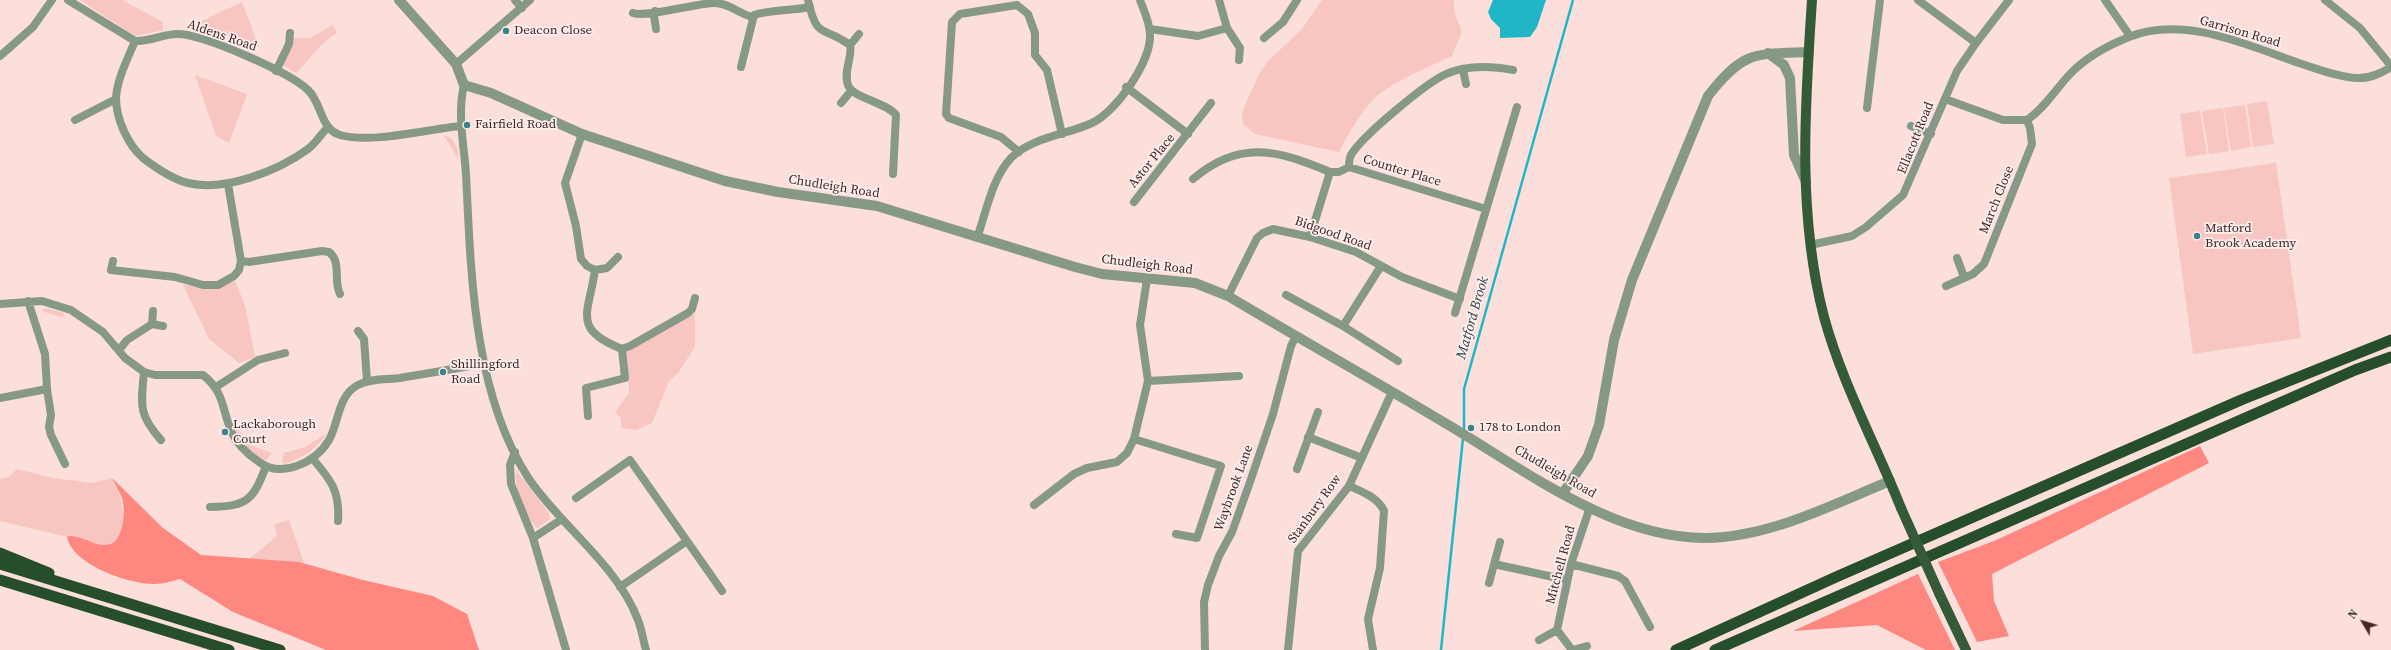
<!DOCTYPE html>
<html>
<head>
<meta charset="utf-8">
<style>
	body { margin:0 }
	#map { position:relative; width:2391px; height:650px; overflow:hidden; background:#fcdedb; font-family:"Source Serif 4",serif }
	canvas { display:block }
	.north { position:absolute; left:2343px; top:602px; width:40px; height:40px; -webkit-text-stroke:3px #feefee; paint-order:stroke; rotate:308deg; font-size:11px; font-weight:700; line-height:16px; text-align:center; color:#412624 }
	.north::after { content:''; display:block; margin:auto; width:14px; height:18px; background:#412624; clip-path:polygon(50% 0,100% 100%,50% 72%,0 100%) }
</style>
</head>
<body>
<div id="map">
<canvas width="2391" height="650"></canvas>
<div class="north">N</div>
</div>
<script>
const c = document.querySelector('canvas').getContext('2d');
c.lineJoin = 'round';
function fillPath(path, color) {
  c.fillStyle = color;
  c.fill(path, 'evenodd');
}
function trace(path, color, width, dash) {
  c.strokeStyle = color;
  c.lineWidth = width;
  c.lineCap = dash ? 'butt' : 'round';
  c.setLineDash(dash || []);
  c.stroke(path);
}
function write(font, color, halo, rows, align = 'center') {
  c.font = font + ' "Source Serif 4",serif';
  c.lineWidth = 3.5;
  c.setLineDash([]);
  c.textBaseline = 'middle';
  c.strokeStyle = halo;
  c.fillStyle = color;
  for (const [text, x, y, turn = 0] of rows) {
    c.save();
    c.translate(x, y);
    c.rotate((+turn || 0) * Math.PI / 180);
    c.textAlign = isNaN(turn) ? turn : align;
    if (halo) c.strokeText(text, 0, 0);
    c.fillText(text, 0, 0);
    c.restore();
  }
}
fillPath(new Path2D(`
	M80 0H122L163 22V30L135 36Z
	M1322 0H1454V11L1462 32 1452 56C1430 66 1402 78 1382 92 1364 105 1349 133 1339 152L1255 134 1243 124 1242 112 1258 76 1268 61 1302 29Z
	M242 2 259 47 230 34 221 40 185 29Z
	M333 25 337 33C320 43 310 59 296 73L281 64 293 38H310Z
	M195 75 247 94 229 143 216 136Z
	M2267 101 2274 144 2253 147 2247 104Z
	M2245 105 2251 147 2231 151 2224 108Z
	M2223 108 2229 151 2209 154 2202 111Z
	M2200 111 2207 154 2186 157 2180 114Z
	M443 135C456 138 457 147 459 159Z
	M2276 163 2301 338 2193 354 2169 178Z
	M235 281 245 305 255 357 239 363 209 339 183 285 215 289Z
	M45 308 64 313 63 318 42 311Z
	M695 313V347L678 373 669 381 652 423 636 430 621 428V418L615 412 629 393 627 352Z
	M236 427 252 446 272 453 265 461C250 453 243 443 235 429Z
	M327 433C313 452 306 456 284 464L282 461 284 453 305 447Z
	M17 469 53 478 93 483 112 478C122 499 134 533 106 546L0 521V479L9 477Z
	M516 470 549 513 550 519 537 528C524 514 514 490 516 470Z
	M289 520 304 563 249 559 277 536 274 524Z`), '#f8c6c0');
fillPath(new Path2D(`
	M2200 446 2209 463 1992 574 1994 601 2009 636 1977 642 1938 562 1994 541Z
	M112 478 163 528 201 555 299 562 363 580 433 596 467 614 479 650H326L233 612 180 579C172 581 163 584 155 584 128 584 73 565 67 537 76 532 94 546 105 545 124 545 126 511 122 498 119 491 115 484 112 478Z
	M1918 574 1955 650H1926L1877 625 1793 631Z`), '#fe887f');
fillPath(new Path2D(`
	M1493 0H1546L1537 27 1530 37 1500 38V28L1491 19 1488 12Z`), '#20b6c5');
trace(new Path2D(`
	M1464 431V389L1573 0
	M1441 650 1463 438`), '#20b6c5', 2.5);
trace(new Path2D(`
	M68 0 135 41C150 42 163 34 177 34 203 34 289 72 308 90 322 103 320 129 340 135 372 144 428 129 461 126
	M515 0 522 8
	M808 0C817 41 823 25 850 45 853 56 843 71 848 85 852 98 886 102 896 115L893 174
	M1219 0 1227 28 1240 48 1239 60
	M1918 0 1976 43
	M2105 0 2130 36
	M2325 0 2360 28 2391 66
	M655 11 654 16 656 29
	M633 13C646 18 696 3 715 3 729 3 739 14 752 17
	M1150 29 1198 36 1227 28
	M1264 38 1283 22 1297 0
	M135 41C128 58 117 79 116 98 116 119 128 145 143 158 156 168 172 179 188 183 224 192 278 171 308 149 316 143 321 134 328 127
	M850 45 859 34
	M0 56 33 27 52 0
	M456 64 530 0
	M741 67 754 15C772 9 791 11 810 7
	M1463 70 1466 84
	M276 71 289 44 290 33
	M464 85C457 115 464 144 466 174 471 273 473 393 529 479 561 526 618 566 638 620 642 630 643 640 646 650
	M1126 87 1188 134
	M1945 99 2003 120H2027C2046 107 2056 88 2072 72 2087 57 2109 45 2129 37 2184 15 2247 45 2299 63 2317 69 2338 77 2357 78 2368 79 2382 73 2391 67
	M841 103 851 91
	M1867 108 1880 0
	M75 120 116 99
	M1911 126 1931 134
	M582 134 565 183 576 226 581 259 587 266 595 270C589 313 571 329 622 349L630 346 688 313 692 309 695 298
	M1019 152 1001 137 949 118 946 114 952 22 960 14 1017 5 1028 14 1035 33V55L1047 70 1062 134
	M1349 167C1349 163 1349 159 1351 155 1362 136 1424 85 1444 75 1465 65 1491 66 1513 70
	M1193 179C1240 139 1277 150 1330 172
	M1134 202 1211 103
	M1310 237 1330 172H1339L1349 167 1486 209
	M977 238C986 213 992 178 1011 158 1032 137 1066 135 1092 123 1116 112 1151 62 1150 35 1150 23 1144 11 1140 0
	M1810 245 1852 236 1866 227 1903 195 1957 71 1976 43 2009 0
	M1957 258 1964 277
	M113 261 111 270 175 277 203 285H218L234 276 239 270 241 261 228 184
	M241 261 249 262 322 251 329 252C342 262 333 281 340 294
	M595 270 607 268 618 257
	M1946 286 1973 274 1984 264 2032 144 2030 128 2027 120
	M1286 295 1343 326 1398 361
	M1228 296 1257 238 1263 233 1273 229 1310 237 1356 252 1402 277 1460 299
	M0 304 42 301 71 310 103 332 125 358 144 372 155 375H203C225 392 222 411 232 433 237 445 249 455 259 462 282 479 316 462 329 440 339 422 338 395 358 385 371 378 387 380 400 378 428 373 456 369 484 363
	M1455 313 1517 107
	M152 324 163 326
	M1343 326 1381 266
	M358 331 364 339 367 381
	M119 350 127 340 152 324 153 311
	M144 372C141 405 138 414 161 440
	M1148 381 1239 376
	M216 387 258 360 285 353
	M47 389 51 415 49 427 51 435 65 464
	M0 398 47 389 45 354 28 301
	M588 416 586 388 625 378 622 349
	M1308 437 1362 458
	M1134 439 1221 466 1197 538 1176 534
	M515 452 510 465 511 484 533 538 566 650
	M312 458C331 480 340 491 338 521
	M1297 469 1318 412
	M1349 486C1361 491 1379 498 1384 511L1380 568 1368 619 1373 650
	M576 498 630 460 687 541 620 587
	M1034 505 1074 474 1087 468 1117 462 1127 453 1134 439 1148 381 1140 325 1147 279
	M210 507C247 506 253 501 266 466
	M533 538 562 519
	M687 541 722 591
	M1494 564 1567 580
	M1571 564 1618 576 1625 581 1650 627
	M1489 583 1500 542
	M1557 630 1571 564 1590 507
	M1539 640 1557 630 1572 650
	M1205 650 1204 602 1208 585 1219 556 1232 532 1250 482 1273 414 1291 346 1296 336
	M1288 650 1298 551 1349 486 1392 392
	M1573 650 1587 646`), '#859986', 8);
trace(new Path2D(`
	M399 0 456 64 464 85 491 93 582 134 725 181 778 192 877 206 1075 267 1102 274 1195 283 1228 296C1300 339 1373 380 1445 423 1522 468 1611 538 1705 538 1771 537 1831 505 1890 481
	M1768 53 1784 65 1790 78 1794 155 1806 182
	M1563 493 1588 456 1599 425 1614 340 1632 280 1708 96C1744 50 1755 54 1809 52`), '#859986', 10);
trace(new Path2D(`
	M1812 0C1805 105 1797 214 1824 317 1842 383 1876 445 1901 508
	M1939 593 1966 650`), '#355a38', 10);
trace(new Path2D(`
	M0 553 49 573
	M0 564 280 650
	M0 580 229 650
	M1676 650 1836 577 2241 400 2391 340
	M1715 650 2355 370 2391 357`), '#264e2a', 11);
trace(new Path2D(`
	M1901 508 1939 593`), '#355a38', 10);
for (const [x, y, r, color] of [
	[506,31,4,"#3b828b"],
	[467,125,4,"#3b828b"],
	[2197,236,4,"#3b828b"],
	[443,372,4,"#3b828b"],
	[1471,428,4,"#3b828b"],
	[225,432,4,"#3b828b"]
]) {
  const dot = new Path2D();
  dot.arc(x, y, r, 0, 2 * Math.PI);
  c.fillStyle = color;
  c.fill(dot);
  trace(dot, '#feefee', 1.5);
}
write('13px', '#412624', '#feefee', [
	["Deacon Close",514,31],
	["Fairfield Road",475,125],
	["Matford",2205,229],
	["Brook Academy",2205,244],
	["Shillingford",451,365],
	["Road",451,380],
	["Lackaborough",233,425],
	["Court",233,440],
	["178 to London",1479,428]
], 'left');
write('13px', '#412624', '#feefee', [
	["Garrison Road",2240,32,16],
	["Aldens Road",222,36,19],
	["Ellacott Road",1916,138,-68],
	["Astor Place",1152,161,-51],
	["Counter Place",1402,171,17],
	["Chudleigh Road",834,187,9],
	["March Close",1997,200,-68],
	["Bidgood Road",1333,234,19],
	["Chudleigh Road",1147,265,7],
	["Chudleigh Road",1555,472,30],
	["Waybrook Lane",1234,488,-70],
	["Stanbury Row",1315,509,-54],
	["Mitchell Road",1561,565,-75]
]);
write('italic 14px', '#284549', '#feefee', [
	["Matford Brook",1473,318,-74]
]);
</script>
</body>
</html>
